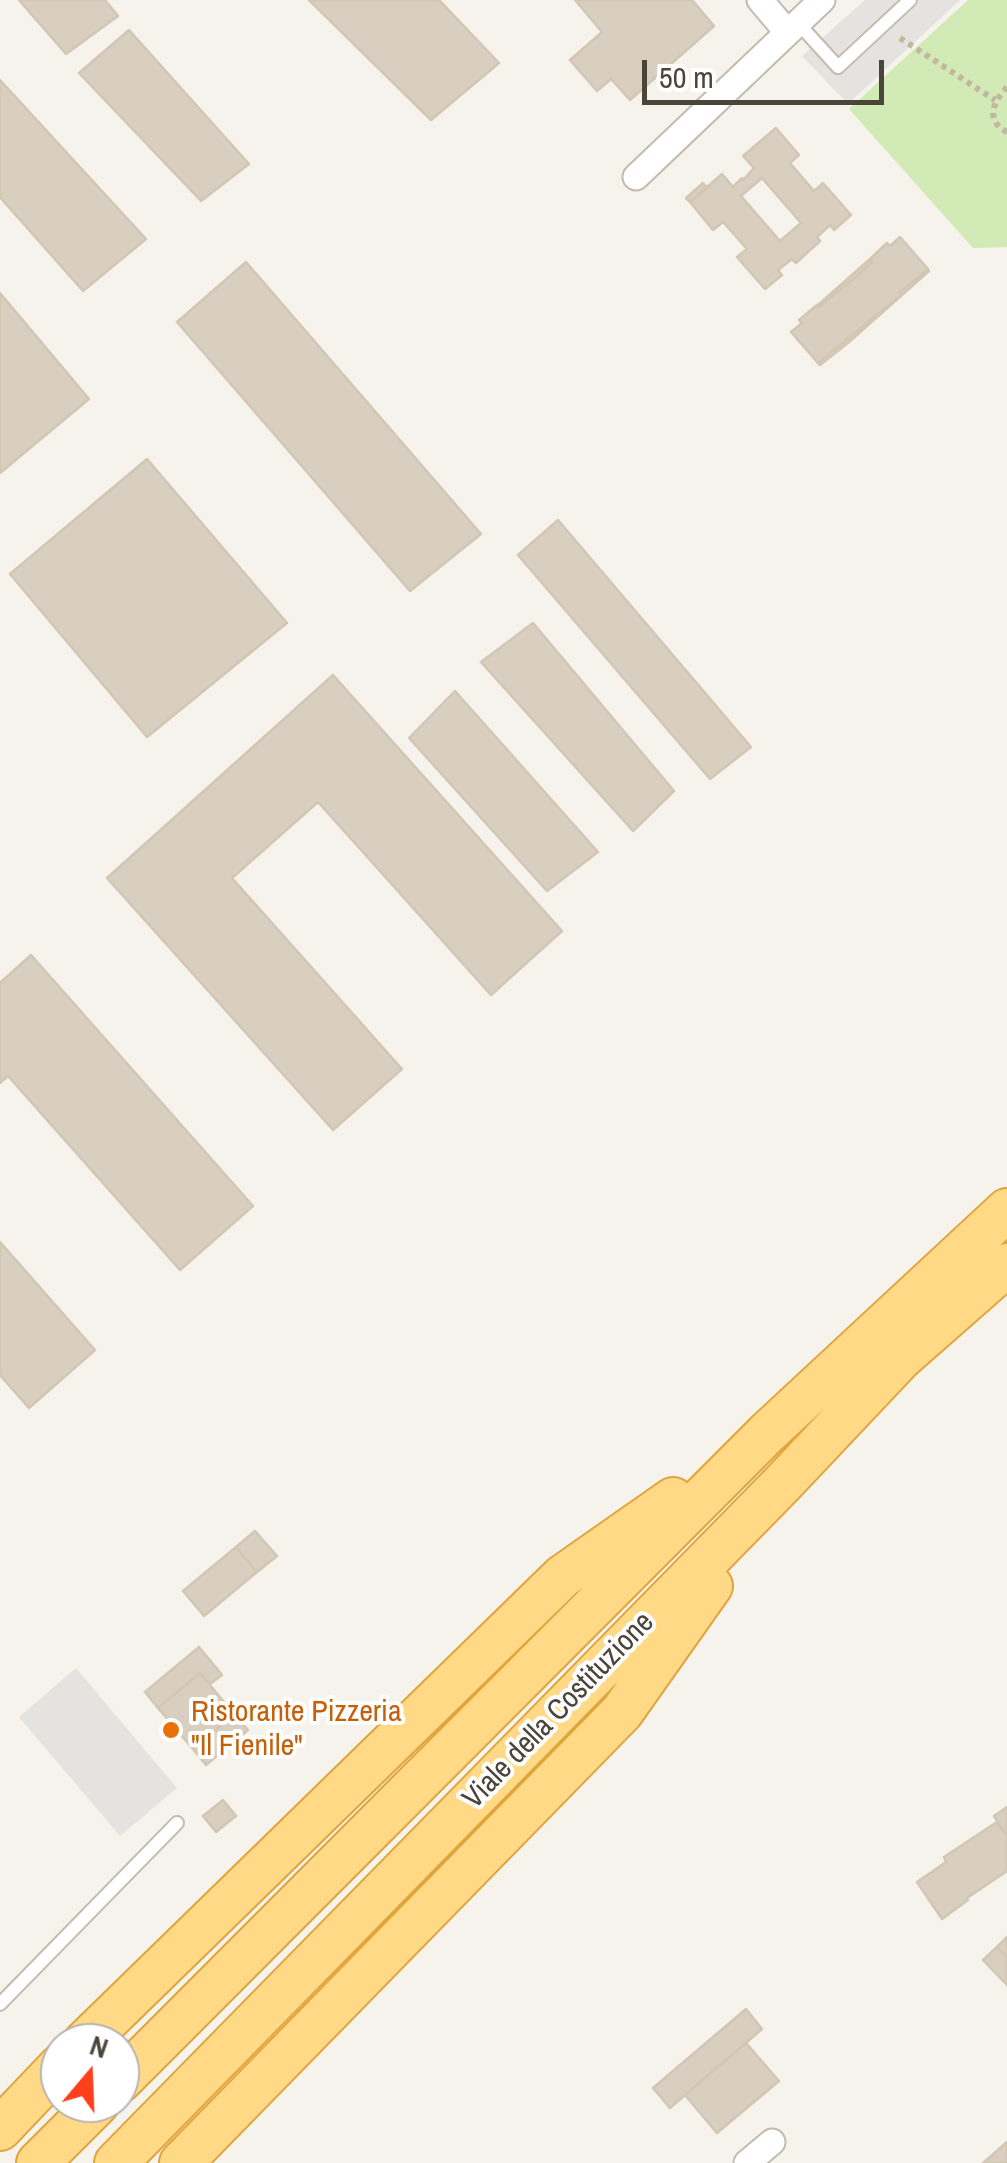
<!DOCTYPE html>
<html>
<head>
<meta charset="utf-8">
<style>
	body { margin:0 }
	#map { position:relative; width:1007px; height:2163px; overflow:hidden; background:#f6f3ec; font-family:"Archivo Narrow",sans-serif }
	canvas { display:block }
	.north { position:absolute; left:40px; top:2023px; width:100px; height:100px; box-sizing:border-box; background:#fff; border:2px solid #b7b4b0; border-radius:50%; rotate:19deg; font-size:28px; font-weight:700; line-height:40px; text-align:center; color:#4b4439 }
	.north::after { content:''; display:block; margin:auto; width:35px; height:45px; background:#fc3f1d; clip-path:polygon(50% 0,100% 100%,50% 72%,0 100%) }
	.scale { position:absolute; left:642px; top:60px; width:242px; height:45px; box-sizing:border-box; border:5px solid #4b4439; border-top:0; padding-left:12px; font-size:30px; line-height:35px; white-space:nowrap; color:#4b4439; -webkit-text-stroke:8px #fff; paint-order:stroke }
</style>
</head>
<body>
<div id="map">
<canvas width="1007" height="2163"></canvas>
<div class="north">N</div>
<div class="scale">50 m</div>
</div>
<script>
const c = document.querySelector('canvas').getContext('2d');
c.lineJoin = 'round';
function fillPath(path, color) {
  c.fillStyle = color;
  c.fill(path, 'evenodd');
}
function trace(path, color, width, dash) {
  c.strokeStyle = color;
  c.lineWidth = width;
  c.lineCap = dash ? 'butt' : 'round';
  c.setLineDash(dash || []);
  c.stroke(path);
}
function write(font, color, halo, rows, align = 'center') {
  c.font = font + ' "Archivo Narrow",sans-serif';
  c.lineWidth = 8;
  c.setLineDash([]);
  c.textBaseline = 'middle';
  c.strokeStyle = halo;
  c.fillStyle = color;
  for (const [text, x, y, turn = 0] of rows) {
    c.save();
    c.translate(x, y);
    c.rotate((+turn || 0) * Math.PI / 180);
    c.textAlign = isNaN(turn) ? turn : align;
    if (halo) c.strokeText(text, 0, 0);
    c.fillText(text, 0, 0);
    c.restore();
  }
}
fillPath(new Path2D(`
	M968 0H1007V247L973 248 849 109Z`), '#d2eab5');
fillPath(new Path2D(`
	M865 0H960L848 104 802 56Z
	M76 1668 177 1788 120 1836 19 1717Z`), '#e5e3e0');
const building = new Path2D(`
	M19 0H105L118 16 66 54Z
	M309 0H439L499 63 431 120Z
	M575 0H692L714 26 630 100 611 79 597 91 570 60 602 32Z
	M129 30 249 164 201 201 79 73Z
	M0 80 146 239 83 291 0 197Z
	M776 128 799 155 790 163 814 191 823 183 851 215 834 230 830 225 817 237 820 241 796 263 792 259 778 270 782 275 765 289 737 257 747 249 723 222 713 230 690 202 722 174 733 187 742 178 743 180 754 168 743 156ZM762 178 801 223 780 241 741 196Z
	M703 183 707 188 690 202 686 198Z
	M900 237 928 269 899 293 901 295 818 363 791 332 802 323 799 320 817 305 819 307 857 276 872 262 870 259 887 243 890 246Z
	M870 259 872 262 857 276 819 307 818 305Z
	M246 262 481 534 410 591 177 322Z
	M928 269 929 271 849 342 820 365 818 363 901 295 899 293Z
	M0 293 89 399 0 473Z
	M147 459 287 623 147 737 10 574Z
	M558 520 751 747 710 779 518 555Z
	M533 623 674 791 633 831 481 662Z
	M333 675 562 931 491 995 318 802 232 878 402 1069 333 1130 107 878Z
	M455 691 598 852 547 891 409 738Z
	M31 955 253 1206 180 1270 8 1076 0 1083V983Z
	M0 1242 95 1350 29 1408 0 1375Z
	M255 1531 277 1556 257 1572 236 1547Z
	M236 1547 257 1572 204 1616 183 1591Z
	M199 1647 222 1675 210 1684 200 1673 158 1708 145 1692Z
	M200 1673 234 1714 193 1749 158 1708Z
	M234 1714 248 1730 206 1765 193 1749Z
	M223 1800 236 1816 216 1832 203 1816Z
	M1007 1807V1836L994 1816Z
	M997 1822 1007 1836V1871L967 1898 968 1900 942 1919 917 1882 946 1862 944 1857Z
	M1007 1937V1958L997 1947Z
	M997 1947 1007 1958V1985L983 1960Z
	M746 2009 762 2029 670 2108 653 2088Z
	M746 2043 779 2081 717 2133 685 2095Z
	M1007 2142V2163H983Z`);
fillPath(building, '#d8cfc1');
trace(building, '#d3c7b4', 2.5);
const service = new Path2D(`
	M797 22 838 67 910 0
	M0 2004 177 1823`);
const minor = new Path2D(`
	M760 0 787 32
	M636 177 822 0
	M747 2163 772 2142`);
const trunk = new Path2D(`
	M84 2043 563 1576 673 1499
	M120 2081 768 1432 1007 1210
	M0 2129 60 2066
	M38 2163 98 2103
	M116 2163 783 1483 900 1359 1007 1265
	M181 2163 622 1712 711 1586`);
trace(service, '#c2bbae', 16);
trace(minor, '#c2bbae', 29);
trace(trunk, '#e0a43c', 46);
trace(new Path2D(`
	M900 38 995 100
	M1007 87C994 101 984 120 1007 132`), '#c4b79f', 6, [5, 5]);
trace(service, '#fff', 12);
trace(minor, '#fff', 25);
trace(trunk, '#ffd985', 42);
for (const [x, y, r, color] of [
	[171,1730,10,"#e8710a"]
]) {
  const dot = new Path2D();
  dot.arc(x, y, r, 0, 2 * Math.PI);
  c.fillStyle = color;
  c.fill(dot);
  trace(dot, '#fff', 4);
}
write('30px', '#4b4439', '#fff', [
	["Viale della Costituzione",559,1711,-46]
]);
write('30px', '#c56008', '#fff', [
	["Ristorante Pizzeria",191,1713],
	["\"Il Fienile\"",191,1747]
], 'left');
</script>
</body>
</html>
